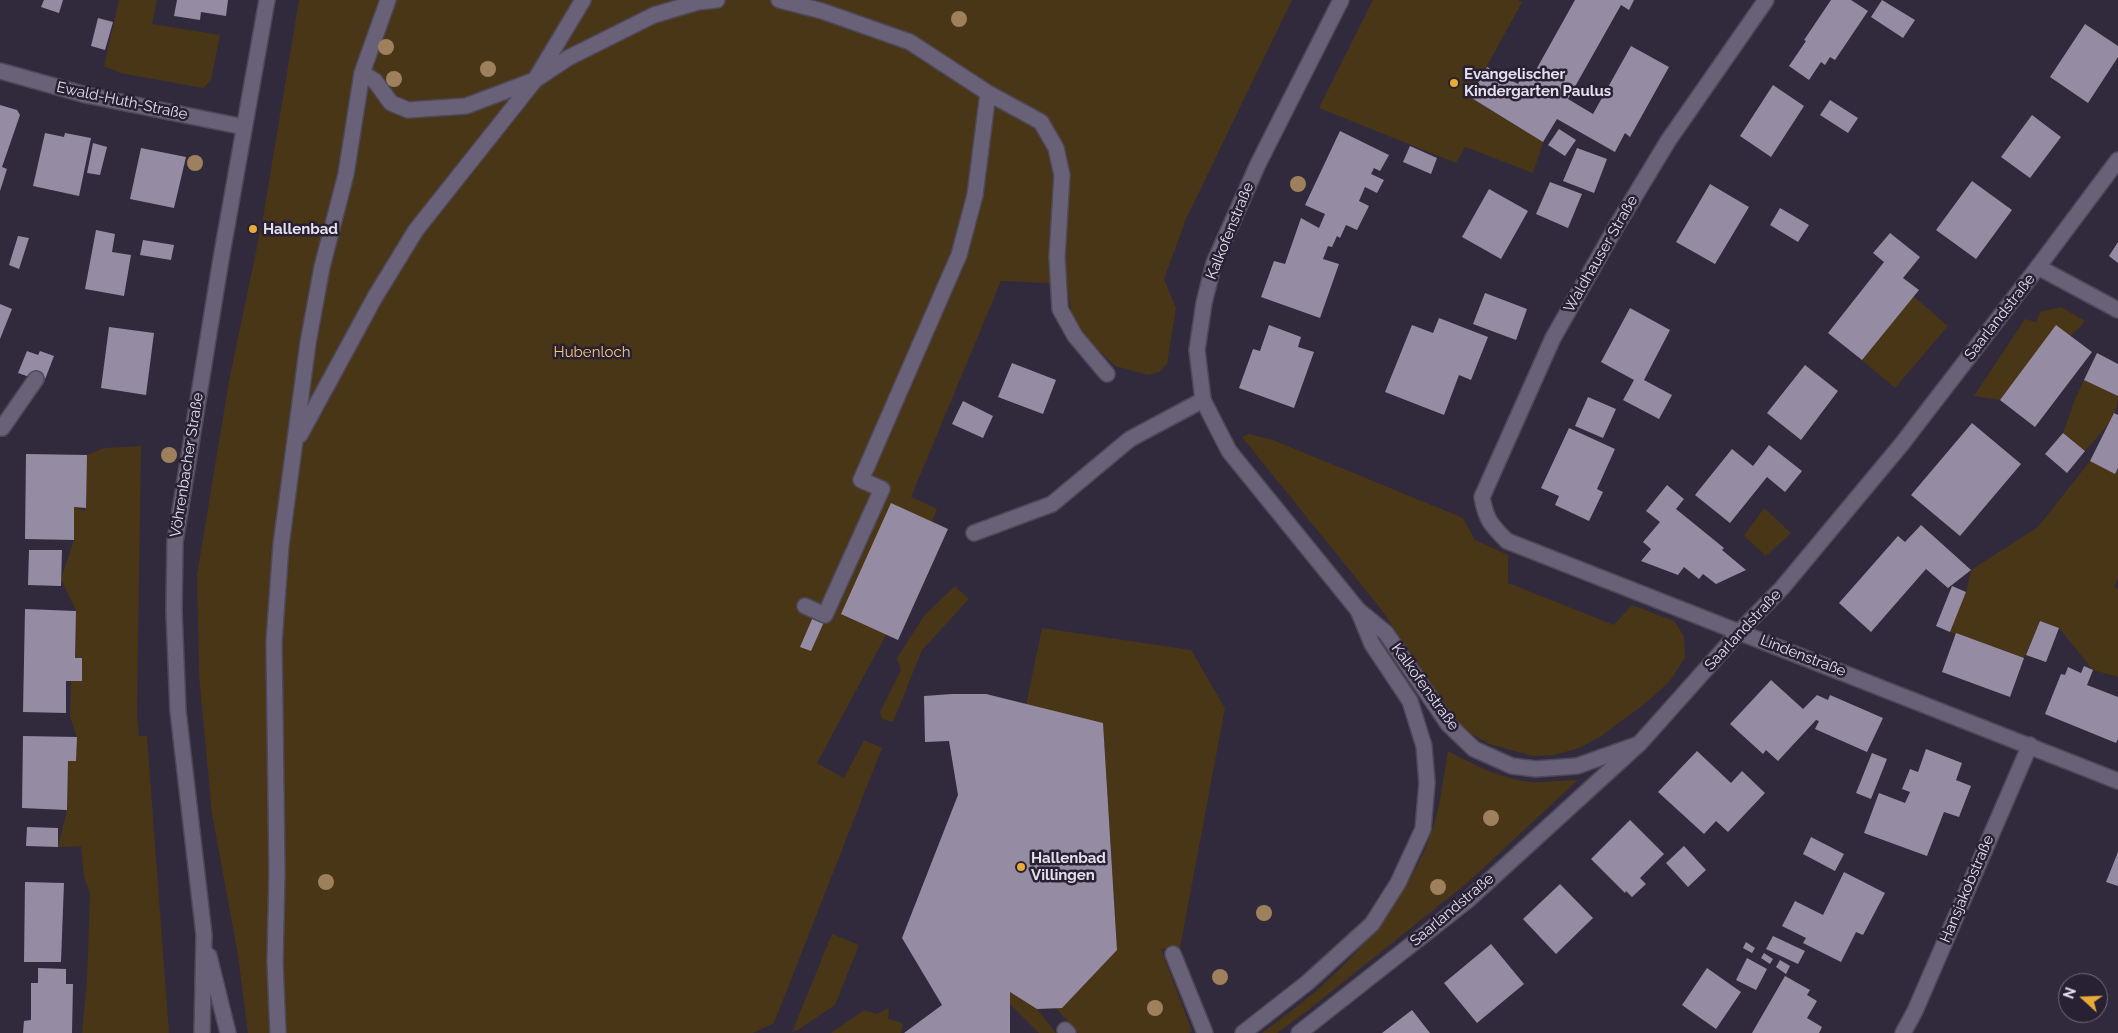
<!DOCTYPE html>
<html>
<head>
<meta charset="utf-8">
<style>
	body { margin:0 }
	#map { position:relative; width:2118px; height:1033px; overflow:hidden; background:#312a3d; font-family:Raleway,sans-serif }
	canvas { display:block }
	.north { position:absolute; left:2058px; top:973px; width:50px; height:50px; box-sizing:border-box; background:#282033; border:1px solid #736d7d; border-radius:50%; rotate:290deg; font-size:14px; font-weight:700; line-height:20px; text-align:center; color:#e4e0ed }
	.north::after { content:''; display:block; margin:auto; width:18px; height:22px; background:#e8ab37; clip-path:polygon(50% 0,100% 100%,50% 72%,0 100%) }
</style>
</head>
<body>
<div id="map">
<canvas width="2118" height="1033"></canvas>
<div class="north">N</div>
</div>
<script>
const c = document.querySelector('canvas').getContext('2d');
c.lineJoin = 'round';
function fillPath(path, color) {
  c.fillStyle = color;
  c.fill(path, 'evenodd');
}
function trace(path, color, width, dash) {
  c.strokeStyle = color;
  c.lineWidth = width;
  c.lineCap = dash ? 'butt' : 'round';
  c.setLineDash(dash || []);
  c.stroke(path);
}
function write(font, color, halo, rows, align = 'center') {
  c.font = font + ' Raleway,sans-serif';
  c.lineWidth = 5;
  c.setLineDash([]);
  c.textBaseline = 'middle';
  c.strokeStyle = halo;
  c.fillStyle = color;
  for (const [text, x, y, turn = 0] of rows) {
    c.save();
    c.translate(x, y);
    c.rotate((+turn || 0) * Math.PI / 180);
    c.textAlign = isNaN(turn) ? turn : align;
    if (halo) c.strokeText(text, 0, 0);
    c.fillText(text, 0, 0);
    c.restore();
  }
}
fillPath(new Path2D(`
	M119 0H157L152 24 220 35 211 80 203 88 120 73 104 66Z
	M299 0H1292L1186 219 1164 279 1176 308 1167 364 1159 372 1149 375 1115 366 1094 346 1080 329 1071 311 1067 284 1001 281 911 497 937 509 932 521 948 529 898 640 886 635 817 763 844 778 864 740 882 748 774 1023 753 1033H248L238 955 212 814 199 675 197 575 229 381 263 218Z
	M1373 0H1518L1522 2 1470 97 1543 142 1533 173 1465 147 1456 163 1319 108Z
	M1913 296 1948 326 1895 388 1862 360Z
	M2061 307 2085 321 2081 326 2070 336 2056 326 2000 400 1974 396 2025 319 2036 322 2040 312Z
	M2084 380 2118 396C2118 418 2099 435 2085 451L2063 433 2075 399Z
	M1249 434 1273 440 1463 518 1475 540 1508 555V583L1614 625 1632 605 1674 621 1684 636 1685 658 1669 682 1647 702 1600 737 1579 748 1554 755 1533 756 1489 744 1464 729 1446 706 1381 609 1242 437Z
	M141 446 137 716 139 736H147L169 1033H82L87 980 90 893 84 877 81 846 58 847 67 810 68 761H76L77 737 70 716 71 681H82V658H75L76 611 61 579 74 540V507L85 511 87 455 104 448Z
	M2090 461 2115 474 2118 468V578L2114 587 2118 589V677L2093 670 2059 628 2040 621 2024 658 1950 632 1966 592 1971 570 2038 527Z
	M1764 508 1791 533 1766 556 1744 536Z
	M955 586 969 599 922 650 893 722 882 719 880 712 901 670 897 658 924 616Z
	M1042 628 1191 650 1225 708 1180 948 1161 949 1192 1031 1189 1033H1078L1056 1008 1117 949 1103 723 1026 705Z
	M1448 751C1474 765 1501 779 1531 782 1546 783 1563 780 1578 780L1467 883 1307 1011 1277 1033H1262C1280 1019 1299 1006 1316 991 1367 947 1420 881 1437 814 1442 793 1444 772 1448 751Z
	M832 934 859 945 835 1005 798 1030 792 1032Z
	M1010 992 1037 1009 1056 1033H1039L1010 1004Z
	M889 1008 888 1019 903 1023 901 1033H831L864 1010 877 1014Z`), '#483617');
fillPath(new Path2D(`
	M44 0H63L59 13 41 7Z
	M177 0H228L226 16 201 12 200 20 174 16Z
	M1575 0H1634L1629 10 1621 5 1568 99 1593 114 1631 46 1669 67 1630 137 1625 133 1615 152 1557 119 1543 142 1470 97 1487 67 1518 84 1524 72 1532 77Z
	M1831 0H1851L1868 11 1835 60 1830 57 1825 65 1821 62 1809 80 1789 66 1806 41 1804 40Z
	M1882 0 1915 20 1903 38 1871 17Z
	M98 18 113 22 105 50 91 46Z
	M2085 24 2118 46V57L2088 103 2050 77Z
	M1773 85 1804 106 1771 157 1740 136Z
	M1830 100 1858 118 1848 133 1820 115Z
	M0 105 17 110 20 115 2 167 7 169 0 191Z
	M2032 115 2061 137 2030 178 2001 157Z
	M1559 129 1576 140 1565 156 1548 145Z
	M1340 131 1389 155 1380 171 1374 168 1371 174 1384 180 1377 193 1365 187 1359 201 1369 206 1357 230 1346 225 1340 238 1337 236 1332 247 1328 246 1323 259 1339 264 1320 318 1261 297 1274 261 1285 264 1301 218 1319 228 1325 214 1305 205Z
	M45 133 64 137 65 133 91 138 79 196 33 186Z
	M93 143 107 147 100 175 87 173Z
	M1410 146 1437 158 1431 174 1403 162Z
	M141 148 186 157 174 208 130 199Z
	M1577 148 1607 159 1594 193 1563 181Z
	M1972 181 2012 210 1976 259 1936 230Z
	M1550 182 1582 194 1568 228 1536 214Z
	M1710 184 1749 207 1715 264 1676 242Z
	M1489 189 1528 211 1501 259 1462 237Z
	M1780 208 1809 225 1798 242 1770 225Z
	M96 230 115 234 112 252 131 255 124 296 85 289Z
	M1890 233 1920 257 1903 278 1919 290 1862 360 1828 333 1884 262 1873 253Z
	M18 236 29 238 19 269 9 265Z
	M143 240 174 245 171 260 140 255Z
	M2118 242V263L2109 256Z
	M1485 293 1527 309 1516 340 1473 324Z
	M0 304 12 309 0 339Z
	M1630 308 1670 330 1644 380 1672 395 1659 419 1623 400 1634 380 1601 362Z
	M1439 318 1488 337 1471 380 1459 375 1444 415 1385 392 1412 325 1433 333Z
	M1269 325 1301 337 1298 347 1314 352 1294 408 1239 388 1253 349 1260 351Z
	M2056 325 2092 352 2035 427 2000 400Z
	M109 327 154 333 146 395 101 388Z
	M27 351 38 355 40 351 54 356 44 382 18 373Z
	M2097 353 2118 364V396L2084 380Z
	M1012 363 1056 380 1043 414 998 397Z
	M1805 365 1838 391 1801 440 1767 413Z
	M1588 397 1616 409 1603 438 1575 426Z
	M963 401 993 416 983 438 952 424Z
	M2114 413 2118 415V468L2115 474 2090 461Z
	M1972 423 2021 464 1960 536 1911 495Z
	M1569 428 1615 449 1597 489 1603 492 1589 521 1555 505 1559 496 1541 488Z
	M2063 433 2085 451 2067 473 2045 454Z
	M1769 445 1802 471 1785 492 1767 477 1730 523 1695 495 1732 449 1753 466Z
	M26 454 87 455 86 508 74 507V540L25 539Z
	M1667 485 1684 499 1676 509 1724 548 1722 550 1746 570 1716 584 1703 574 1699 579 1684 567 1678 575 1641 561 1651 549 1643 542 1660 522 1646 511Z
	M891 503 948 529 898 640 841 614Z
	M1921 525 1971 570 1948 588 1926 569 1871 632 1839 603 1898 536 1905 542Z
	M29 550H62L61 586 28 585Z
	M1952 586 1966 592 1950 632 1936 626Z
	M25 609 76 611 75 658H82V681H66V713L23 712Z
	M813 617 824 622 811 651 800 647Z
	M2040 621 2059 628 2046 662 2026 655Z
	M1956 633 2024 658 2010 697 1942 672Z
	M2084 666 2093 670 2087 685 2118 697V739L2116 743 2045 714 2061 674 2065 675 2068 667 2081 673Z
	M1771 680 1803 709 1817 695 1828 700 1830 695 1883 718 1867 752 1815 729 1819 721 1816 720 1778 761 1766 750 1763 754 1730 724Z
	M952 694H986L1103 723 1117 950 1062 1008 1037 1009 1010 992V1033H904L942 1005 902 938 958 795 949 741 925 742 924 696Z
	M23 736 77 737 76 761H68L67 810 22 808Z
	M1926 749 1962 763 1956 780 1971 786 1959 817 1944 812 1927 856 1864 833 1879 793 1905 803 1910 792 1902 789 1910 769 1918 772Z
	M1697 751 1731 783 1742 771 1765 793 1728 832 1716 821 1704 834 1658 792Z
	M1872 753 1887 759 1871 799 1856 793Z
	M1630 820 1664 854 1640 878 1646 884 1632 897 1626 891 1625 893 1591 859Z
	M27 827 58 828V847L26 846Z
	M1811 837 1844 854 1835 871 1803 854Z
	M1684 846 1706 870 1688 887 1666 863Z
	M2118 852V886L2106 882Z
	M1844 872 1885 893 1863 935 1856 932 1841 962 1803 943 1806 938 1782 926 1795 901 1823 915Z
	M25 882 64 883 61 962H24Z
	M1560 884 1593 918 1556 954 1523 919Z
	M1773 936 1805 951 1798 964 1766 949Z
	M1746 942 1755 948 1752 953 1743 948Z
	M1491 944 1524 984 1477 1023 1444 983Z
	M1764 953 1773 959 1770 964 1761 958Z
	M1747 958 1767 969 1756 990 1736 980Z
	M1780 960 1790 966 1786 974 1776 967Z
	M38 968 66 969V984H73L72 1033H23L24 1021 31 1020V983H38Z
	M1707 968 1741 992 1716 1029 1682 1005Z
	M1785 976 1810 990 1807 995 1817 1001 1807 1018 1822 1027 1819 1033H1752Z
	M1412 1010 1430 1033H1382Z`), '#958ca4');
const service = new Path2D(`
	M0 428H2L36 379
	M974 533 1052 504 1130 439 1203 400
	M805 606 825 615 882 489 861 480 959 255 975 195
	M1173 954 1205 1033
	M1065 1030 1068 1033`);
const pedestrian = new Path2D(`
	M779 0 822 11 910 42 988 93 1041 122 1056 148 1062 175 1057 257 1060 309 1075 336 1107 374
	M362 73 375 81 391 103 408 110 466 106 535 80 568 58 654 15 698 2 717 0
	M975 195 988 93
	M300 435 375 297 416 230 535 80 583 0
	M278 1033 275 962 277 873 274 642 281 545 308 343 322 267 346 174 362 73 388 0`);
const minor = new Path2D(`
	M1766 0 1668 141 1616 227 1553 338 1482 497C1486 520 1491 525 1507 541L2118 781
	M0 71 86 95 244 127
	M2038 267 2118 310
	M1358 610 1386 633 1448 724 1474 749 1512 766 1536 769 1577 766 1639 744
	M1903 1033 1915 1011 2030 745`);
const tertiary = new Path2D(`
	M209 956 228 1033
	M202 1033 204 935 178 711 174 611 175 542 221 259 267 0
	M1243 1033 1307 983 1372 924 1398 883 1423 829 1427 783 1424 746 1410 701 1372 644 1358 610 1229 451 1203 400 1197 350 1204 303 1214 263 1258 164 1341 0
	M1299 1033 1468 900 1640 743 1740 631 1782 588 1901 445 2038 267 2118 160`);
trace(service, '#4e4858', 18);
trace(pedestrian, '#4e4858', 18);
trace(minor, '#4e4858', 18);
trace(tertiary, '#4e4858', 18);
trace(service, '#696177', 15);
trace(pedestrian, '#696177', 15);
trace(minor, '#696177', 15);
trace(tertiary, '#696177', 15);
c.fillStyle = '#9e805c';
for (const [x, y] of [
	[959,19],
	[386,47],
	[488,69],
	[394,79],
	[195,163],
	[1298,184],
	[169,455],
	[1491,818],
	[326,882],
	[1438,887],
	[1264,913],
	[1220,977],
	[1155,1008]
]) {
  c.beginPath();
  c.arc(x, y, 8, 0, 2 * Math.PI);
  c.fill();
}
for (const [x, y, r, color] of [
	[1454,83,5,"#e8ab37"],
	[253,229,5,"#e8ab37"],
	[1021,867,5,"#e8ab37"]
]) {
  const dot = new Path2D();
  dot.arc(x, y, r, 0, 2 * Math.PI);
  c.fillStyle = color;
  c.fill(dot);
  trace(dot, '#282033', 2);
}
write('bold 15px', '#e4e0ed', '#282033', [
	["Evangelischer",1464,74],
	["Kindergarten Paulus",1464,91],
	["Hallenbad",263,229],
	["Hallenbad",1031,858],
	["Villingen",1031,875]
], 'left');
write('15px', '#e4e0ed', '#282033', [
	["Ewald-Huth-Straße",122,101,12],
	["Kalkofenstraße",1230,231,-68],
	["Waldhauser Straße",1601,254,-60],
	["Saarlandstraße",2000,317,-52],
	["Vöhrenbacher Straße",187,465,-81],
	["Saarlandstraße",1743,630,-47],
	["Lindenstraße",1803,656,21],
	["Kalkofenstraße",1425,687,54],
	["Hansjakobstraße",1967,889,-67],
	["Saarlandstraße",1452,910,-40]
]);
write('15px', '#f7c776', '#282033', [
	["Hubenloch",592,352]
]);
</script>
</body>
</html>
